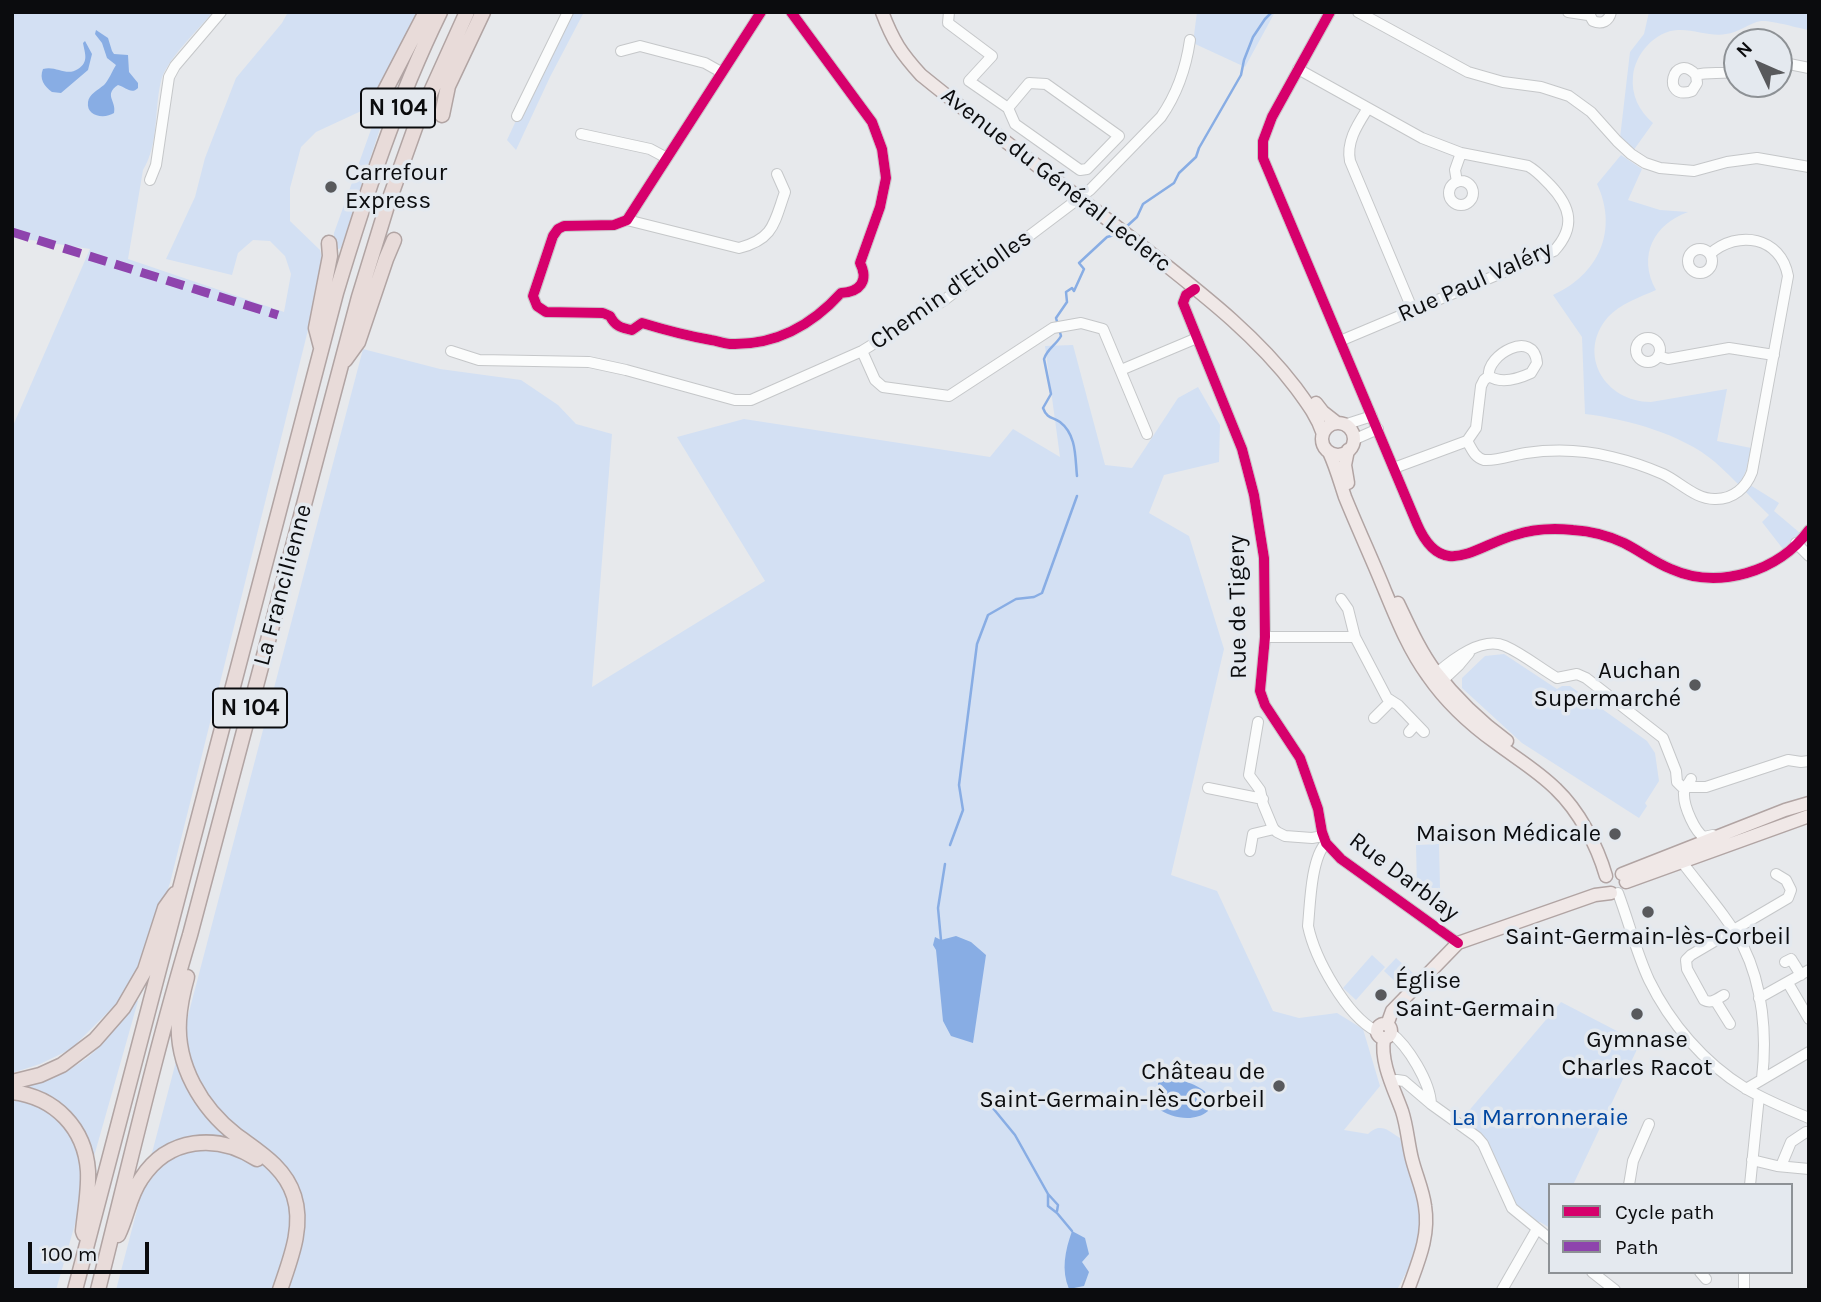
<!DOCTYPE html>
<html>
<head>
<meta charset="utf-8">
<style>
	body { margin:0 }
	#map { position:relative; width:1821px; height:1302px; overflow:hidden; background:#e7e9ec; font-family:Karla,sans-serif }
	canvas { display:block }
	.frame { position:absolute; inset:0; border:14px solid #0b0c0e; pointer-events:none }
	.legend { position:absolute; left:1548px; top:1183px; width:245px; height:91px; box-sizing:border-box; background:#e4e9ef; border:2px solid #8d9195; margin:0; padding:9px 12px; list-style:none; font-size:21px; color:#0b0c0e }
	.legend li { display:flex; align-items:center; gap:14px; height:35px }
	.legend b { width:35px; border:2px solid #8d9195 }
	.north { position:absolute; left:1723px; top:28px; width:70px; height:70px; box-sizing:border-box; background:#e4e9ef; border:2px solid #8d9195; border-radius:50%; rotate:314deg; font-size:19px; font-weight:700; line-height:28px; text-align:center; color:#0b0c0e }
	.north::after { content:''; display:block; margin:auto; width:24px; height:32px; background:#58595c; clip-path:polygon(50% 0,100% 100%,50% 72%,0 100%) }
	.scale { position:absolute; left:28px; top:1242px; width:121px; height:32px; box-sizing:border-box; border:4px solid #0b0c0e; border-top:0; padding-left:9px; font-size:21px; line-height:24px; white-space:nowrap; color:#0b0c0e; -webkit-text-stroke:5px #e4e9ef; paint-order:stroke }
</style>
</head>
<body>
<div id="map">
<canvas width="1821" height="1302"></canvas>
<div class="frame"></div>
<ul class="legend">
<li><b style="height:9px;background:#d6006c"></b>Cycle path</li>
<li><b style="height:9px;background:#8e44ad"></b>Path</li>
</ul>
<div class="north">N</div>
<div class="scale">100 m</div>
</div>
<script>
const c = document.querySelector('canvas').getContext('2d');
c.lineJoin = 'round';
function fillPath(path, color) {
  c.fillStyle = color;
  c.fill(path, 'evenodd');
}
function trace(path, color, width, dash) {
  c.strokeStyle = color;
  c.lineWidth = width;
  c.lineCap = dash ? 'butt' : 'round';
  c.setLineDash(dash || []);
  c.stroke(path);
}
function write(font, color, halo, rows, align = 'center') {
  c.font = font + ' Karla,sans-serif';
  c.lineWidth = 7;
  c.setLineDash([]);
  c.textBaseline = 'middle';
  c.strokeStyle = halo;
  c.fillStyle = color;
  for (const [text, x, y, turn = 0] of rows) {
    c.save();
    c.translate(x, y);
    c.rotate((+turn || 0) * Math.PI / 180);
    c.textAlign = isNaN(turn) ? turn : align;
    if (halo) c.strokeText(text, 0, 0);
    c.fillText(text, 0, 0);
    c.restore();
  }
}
fillPath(new Path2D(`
	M12 12H213C198 30 166 60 161 81 154 110 159 144 143 170L128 259 284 312 291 274 285 256 270 241 253 240 238 253 232 275 166 259 195 197 205 158 236 78 282 23 288 12H423L372 106 316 132 301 147 290 188V221L320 250 324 266 170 883 144 959 123 997 71 1049 40 1064 12 1073V428L90 249 12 237Z
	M569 12H584L550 77 516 150 507 140 556 35Z
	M1197 12H1275L1245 67 1193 43Z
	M1649 12H1809V30C1798 28 1771 20 1761 21 1749 23 1738 33 1726 34 1711 37 1694 29 1678 30 1655 31 1635 54 1633 76 1631 95 1639 111 1653 123L1633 151 1620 138 1630 52 1644 34Z
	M387 107 341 248 333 251 334 233 374 121 382 108Z
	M1621 155 1642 169 1628 200 1660 210 1688 212C1654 224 1637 256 1656 290 1640 297 1620 304 1608 317 1576 354 1605 402 1651 402L1727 389 1717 441 1751 448 1746 470 1742 480 1779 503 1774 511 1800 533 1783 549 1762 522 1769 515C1751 498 1734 479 1715 462 1682 434 1627 419 1585 414L1582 337 1553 295C1598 275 1619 231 1597 184Z
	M1073 345 1105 465 1132 468 1178 398 1198 387 1220 425 1219 462 1164 475 1149 513 1189 536 1224 649 1171 875 1217 891 1273 1011 1299 1018 1337 1013 1363 1029 1380 1086 1344 1130 1368 1134C1380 1122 1388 1130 1400 1138 1410 1179 1430 1212 1414 1255 1410 1267 1403 1278 1397 1290H116L363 349 440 369 521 380 558 405 576 424 612 434 592 687 765 581 677 437 744 419 990 457 1013 429 1060 457 1045 346Z
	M1504 654 1557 689 1562 686H1570L1647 741 1655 753 1659 781 1645 803 1647 806 1639 818 1522 743 1462 688V678L1485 656Z
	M1439 844 1440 888H1417L1416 845Z
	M1372 955 1385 967 1356 1000 1343 988Z
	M1396 958 1414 974 1402 988 1384 971Z
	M134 997 138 1001 91 1167 77 1125 12 1090C37 1083 67 1073 87 1058 107 1042 121 1018 134 997Z
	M1561 1002 1640 1043 1573 1185H1550V1228L1540 1222H1536L1515 1204 1488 1146 1461 1120Z
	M12 1099H19L47 1108 67 1127 81 1161 82 1200 56 1290H12Z`), '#d3e0f3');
fillPath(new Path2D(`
	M96 30 108 38 112 51 114 54 128 55 129 72 138 83V88C131 95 126 87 118 85 103 95 117 101 114 113 105 119 86 117 88 102 89 94 98 90 104 85 109 80 112 71 116 65L107 58 102 43 95 34Z
	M85 41 92 54 88 70 61 93 52 92C44 86 39 79 43 69 56 65 66 77 78 69 89 62 85 54 83 43Z
	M956 936 971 942 986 955 973 1043 951 1036 943 1021 936 950 933 945 935 937 941 940Z
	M1164 1078C1177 1078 1200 1084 1208 1095V1111C1194 1123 1171 1118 1157 1108 1155 1102 1157 1101 1158 1094 1160 1086 1154 1083 1164 1078Z
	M1072 1231 1085 1238 1089 1254 1082 1262 1089 1272 1084 1286 1069 1289C1061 1270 1065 1251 1072 1231Z`), '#88ade4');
trace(new Path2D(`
	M1126 227 1137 217 1143 204 1174 183 1179 173 1196 157 1199 148 1241 75 1244 60 1253 37 1265 19 1272 12
	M1077 476C1075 458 1077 435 1060 422 1053 417 1047 419 1043 408L1051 394 1044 359C1047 349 1056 345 1061 336L1056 318 1067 302 1066 292 1072 288 1074 291 1084 269 1079 263 1107 237 1118 234
	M950 845 963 810 959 785 977 644 988 615 1016 599 1034 597 1042 593 1077 496
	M941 940 938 908 945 864
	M983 1096 1015 1135 1048 1194V1206L1057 1213 1072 1231
	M1048 1194 1058 1205 1057 1211`), '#88ade4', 2.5);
const minor = new Path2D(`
	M761 12 627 220 614 225 564 226 558 229 553 236 533 296 537 306 546 312 603 313 610 316C615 326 621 328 632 330L642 323C665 330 688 336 711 340 718 341 725 344 732 344 776 345 812 325 841 293 860 292 869 281 860 263L880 207 886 178 882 149 872 122 791 12
	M949 12 948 23 992 56 969 81 1008 108 1015 124 1080 170 1087 169 1119 136 1046 84 1029 83 1008 108
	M1330 12 1272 117 1263 141V158L1417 524C1442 582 1475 546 1515 535 1533 529 1554 528 1573 530 1590 531 1609 536 1624 543 1640 551 1654 562 1671 569 1718 590 1779 572 1809 530
	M1358 12 1468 72 1503 82 1541 87 1569 96 1591 112 1617 141 1631 154 1645 163 1660 168 1694 171 1727 162 1757 158 1809 167
	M1568 12 1588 15
	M1588 12 1593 21C1602 25 1609 21 1611 12
	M621 51 640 46 705 63 721 72
	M1779 62 1809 68
	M1298 69 1422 138 1461 153 1528 166C1537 171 1543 178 1550 185 1571 207 1576 227 1554 251L1340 341
	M1696 75 1697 83 1692 91C1660 102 1673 50 1696 75 1709 71 1723 75 1737 71
	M1368 108C1358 124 1346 141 1350 161L1413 311
	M517 116 568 12
	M581 134 650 149 665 157
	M150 180 156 165 169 77 175 66 221 12
	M1449 193a12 12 0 1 1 24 0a12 12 0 1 1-24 0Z
	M1457 182 1455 170 1461 153
	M627 220 739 248C774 239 774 223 785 192L777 174
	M1688 261a12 12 0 1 1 24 0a12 12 0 1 1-24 0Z
	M1195 289 1186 295 1183 303 1242 449 1254 495 1264 558 1265 637 1260 691 1265 705 1300 758 1318 809 1322 832 1326 843 1341 859 1458 943
	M1636 350a12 12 0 1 1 24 0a12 12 0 1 1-24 0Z
	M451 351 479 360 589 362 626 370 735 400H751L862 351 943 301 1090 190 1161 117C1177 94 1186 68 1190 40
	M862 351 875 380 883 387 949 396 1053 328 1081 323 1103 329 1147 434
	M1658 356 1668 359 1729 348 1774 355
	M1121 370 1197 338
	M1344 425 1372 416
	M1353 440 1378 429
	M1467 441 1476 428 1481 386 1484 380 1489 376C1501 384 1518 379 1531 373L1537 363C1534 328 1486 355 1489 376
	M1394 468 1467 441C1472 449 1474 457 1484 460 1498 461 1512 455 1526 453 1554 449 1584 450 1612 457 1629 461 1647 467 1663 474 1680 482 1696 500 1716 499 1733 499 1746 488 1752 472L1788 276C1781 237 1738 229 1710 254
	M1796 543 1809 556
	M1341 599 1348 609 1355 637
	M1265 637H1355L1387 698 1398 705 1424 732
	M1437 673C1453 659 1482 636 1505 646 1523 654 1540 668 1557 678L1577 674 1586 678 1663 738 1676 771 1677 782 1682 787H1706L1788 760 1801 762 1809 761
	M1443 680 1459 665 1469 653
	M1374 718 1391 701
	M1258 722 1249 775 1260 790 1263 804 1273 828 1277 832 1285 836 1312 838 1323 836
	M1409 732 1416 724
	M1691 779C1688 785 1683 789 1684 795 1684 807 1695 832 1704 837L1713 835
	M1208 788 1263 799
	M1326 843C1311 858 1310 905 1308 926 1315 959 1346 1015 1376 1031
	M1250 851 1253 834 1274 829
	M1682 862C1702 889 1727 916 1743 946 1763 986 1767 1035 1762 1079
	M1618 893C1629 922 1636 952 1649 980 1670 1023 1704 1063 1745 1088 1765 1100 1787 1109 1809 1118
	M1785 962 1791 959 1801 975
	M1788 983 1809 1019
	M1724 995C1717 999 1711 1004 1704 1000L1687 969 1686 960 1691 955 1788 898 1791 890 1786 880 1776 874
	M1759 998 1809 970
	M1715 1000 1730 1024
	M1391 1033C1408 1046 1430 1082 1431 1104
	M1391 1081 1397 1080 1404 1081 1431 1104 1477 1137 1483 1144 1512 1208 1550 1239
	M1746 1089 1809 1052
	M1752 1160 1777 1166 1809 1169
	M1781 1166 1791 1142 1806 1132
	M1629 1185 1633 1161 1649 1124
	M1750 1185 1759 1096
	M1592 1272 1615 1290
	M1700 1272 1706 1279
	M1744 1272V1290
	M1502 1290 1537 1229`);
const major = new Path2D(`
	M882 12C893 41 901 53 921 75 996 136 1073 192 1148 251 1201 293 1255 334 1296 388 1307 403 1317 416 1323 434
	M1316 403 1323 412 1337 423
	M1322 439a16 16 0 1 1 32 0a16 16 0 1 1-32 0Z
	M1329 452C1336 467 1340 482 1345 497 1358 529 1372 559 1385 591 1397 620 1409 650 1428 676 1446 702 1471 725 1496 743 1516 758 1538 771 1556 789 1579 811 1597 845 1606 876
	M1348 483 1345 465 1348 450
	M1398 603C1409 626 1420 651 1435 671 1455 697 1481 722 1507 741
	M1622 874 1785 810 1809 803
	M1626 882 1809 816
	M1377 1031a7 7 0 1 1 14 0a7 7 0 1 1-14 0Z
	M1387 1025 1392 1011 1458 943 1595 895 1611 893
	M1384 1039C1380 1062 1394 1089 1402 1111 1407 1126 1408 1143 1412 1159 1416 1175 1423 1190 1425 1206 1430 1236 1418 1262 1408 1290`);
const highway = new Path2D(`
	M375 110 426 12
	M442 115 448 86 483 12
	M321 347 316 328 330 256 329 243
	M345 360 358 342 386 259 394 240
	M187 977C183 991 180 1005 179 1020 176 1065 201 1108 236 1135 259 1152 285 1167 294 1196 304 1227 290 1260 280 1290
	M12 1082 40 1075 62 1065 95 1040 123 1008 145 970 165 908 175 894
	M12 1092C55 1097 85 1128 88 1171 89 1191 85 1211 83 1231L84 1234
	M118 1235C127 1217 129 1196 141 1179 168 1137 217 1133 257 1159
	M75 1290 336 293C365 197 396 102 440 12
	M98 1290C128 1171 155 1052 190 935L359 297 386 209 416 125 467 12`);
trace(minor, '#c5c7c9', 12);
trace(major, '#b1a4a3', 15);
trace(highway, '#b1a4a3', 17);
trace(minor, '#fbfcfc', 10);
trace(major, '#f0e8e7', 12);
trace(highway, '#e8dbd9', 14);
trace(new Path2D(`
	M12 232 278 315`), '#8e44ad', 9, [18, 9]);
trace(new Path2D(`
	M761 12 627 220 614 225 564 226 558 229 553 236 533 296 537 306 546 312 603 313 610 316C615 326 621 328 632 330L642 323C665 330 688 336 711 340 718 341 725 344 732 344 776 345 812 325 841 293 860 292 869 281 860 263L880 207 886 178 882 149 872 122 791 12
	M1330 12 1272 117 1263 141V158L1417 524C1442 582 1475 546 1515 535 1533 529 1554 528 1573 530 1590 531 1609 536 1624 543 1640 551 1654 562 1671 569 1718 590 1779 572 1809 530
	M1195 289 1186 295 1183 303 1242 449 1254 495 1264 558 1265 637 1260 691 1265 705 1300 758 1318 809 1322 832 1326 843 1341 859 1458 943`), '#d6006c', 10);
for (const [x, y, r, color] of [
	[331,187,7,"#58595c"],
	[1695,685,7,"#58595c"],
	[1615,834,7,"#58595c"],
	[1648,912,7,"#58595c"],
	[1381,995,7,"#58595c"],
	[1637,1014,7,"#58595c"],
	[1279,1086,7,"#58595c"]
]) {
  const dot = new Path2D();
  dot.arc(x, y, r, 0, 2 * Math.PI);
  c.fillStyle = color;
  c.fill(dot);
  trace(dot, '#e4e9ef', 2.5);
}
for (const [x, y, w] of [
	[398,108,74],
	[250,708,74]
]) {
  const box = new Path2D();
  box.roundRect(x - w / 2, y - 19.5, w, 39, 5);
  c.fillStyle = '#e4e9ef';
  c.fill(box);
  trace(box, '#0b0c0e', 2);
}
write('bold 23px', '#0b0c0e', null, [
	["N 104",398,108],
	["N 104",250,708]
]);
write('24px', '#0b0c0e', '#e4e9ef', [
	["Carrefour",345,173,"left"],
	["Express",345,201,"left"],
	["Auchan",1681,671],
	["Supermarché",1681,699],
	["Maison Médicale",1601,834],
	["Saint-Germain-lès-Corbeil",1648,937,"center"],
	["Église",1395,981,"left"],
	["Saint-Germain",1395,1009,"left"],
	["Gymnase",1637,1040,"center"],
	["Charles Racot",1637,1068,"center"],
	["Château de",1265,1072],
	["Saint-Germain-lès-Corbeil",1265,1100]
], 'right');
write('24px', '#0b0c0e', '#e4e9ef', [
	["Avenue du Général Leclerc",1056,180,38],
	["Rue Paul Valéry",1475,282,-24],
	["Chemin d'Etiolles",951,290,-35],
	["La Francilienne",283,585,-75],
	["Rue de Tigery",1238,607,-91],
	["Rue Darblay",1404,877,37]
]);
write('24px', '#0147a1', '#e4e9ef', [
	["La Marronneraie",1540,1118]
]);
</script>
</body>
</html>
